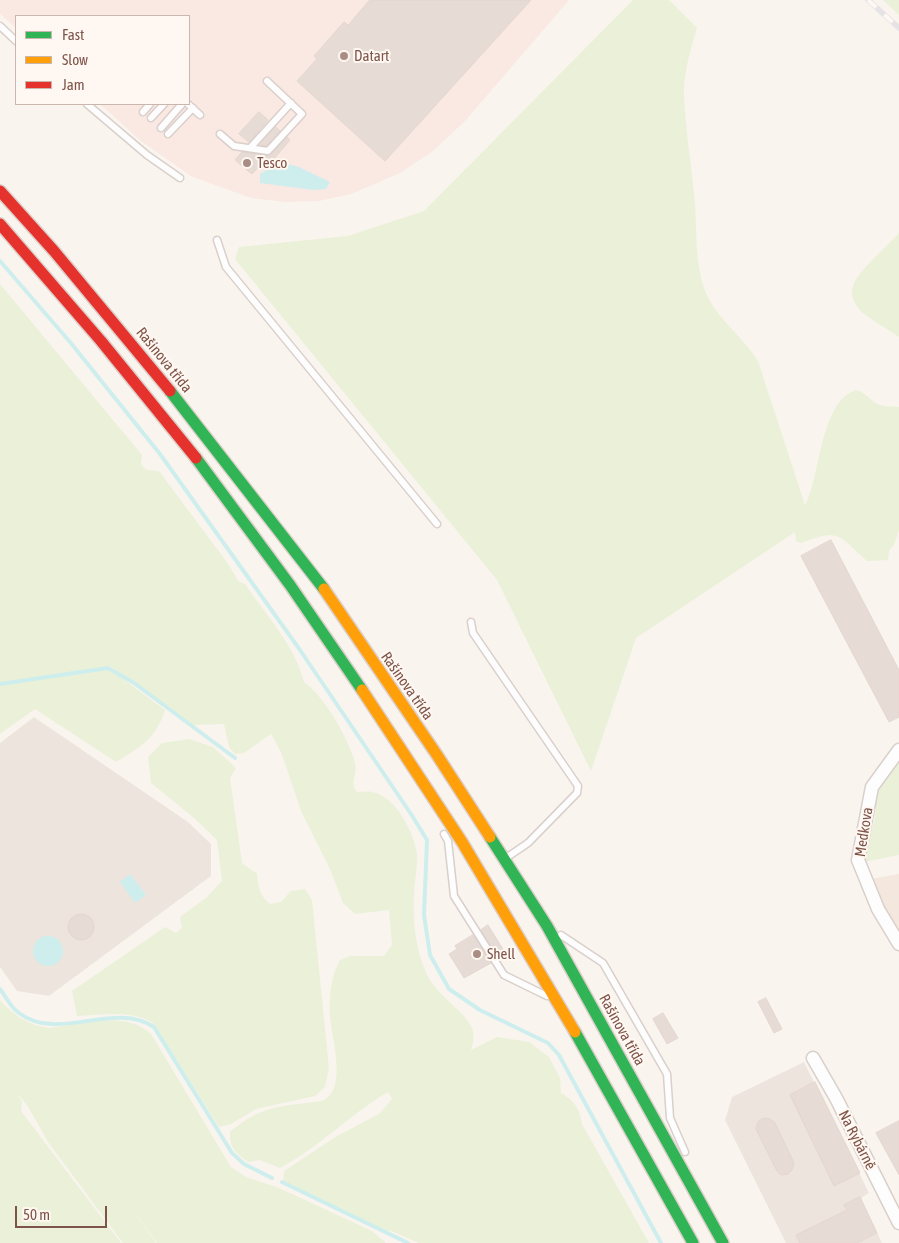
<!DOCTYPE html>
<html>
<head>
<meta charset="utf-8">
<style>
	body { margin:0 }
	#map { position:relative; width:899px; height:1243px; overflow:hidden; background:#faf4ef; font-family:"Asap Condensed",sans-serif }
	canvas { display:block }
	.legend { position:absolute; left:15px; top:15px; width:175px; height:90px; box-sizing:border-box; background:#fff8f2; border:1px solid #cbb6ae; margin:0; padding:6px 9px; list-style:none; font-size:15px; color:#7e5449 }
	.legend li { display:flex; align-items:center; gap:10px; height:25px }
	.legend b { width:25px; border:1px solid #cbb6ae }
	.scale { position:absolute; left:15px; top:1206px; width:92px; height:22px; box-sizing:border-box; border:2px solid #7e5449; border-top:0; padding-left:6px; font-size:15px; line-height:18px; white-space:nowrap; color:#7e5449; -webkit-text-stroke:4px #fff8f2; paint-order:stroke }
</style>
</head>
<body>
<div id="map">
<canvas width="899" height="1243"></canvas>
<ul class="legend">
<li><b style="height:6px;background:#30b455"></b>Fast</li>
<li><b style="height:6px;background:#ff9f0a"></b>Slow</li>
<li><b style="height:6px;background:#e5322d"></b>Jam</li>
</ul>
<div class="scale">50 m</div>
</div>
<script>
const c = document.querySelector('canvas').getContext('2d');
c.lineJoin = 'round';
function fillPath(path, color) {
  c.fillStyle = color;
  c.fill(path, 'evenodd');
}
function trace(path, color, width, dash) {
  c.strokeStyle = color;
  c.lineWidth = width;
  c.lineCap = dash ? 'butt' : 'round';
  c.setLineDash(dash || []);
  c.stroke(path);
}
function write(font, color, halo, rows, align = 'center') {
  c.font = font + ' "Asap Condensed",sans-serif';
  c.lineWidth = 4;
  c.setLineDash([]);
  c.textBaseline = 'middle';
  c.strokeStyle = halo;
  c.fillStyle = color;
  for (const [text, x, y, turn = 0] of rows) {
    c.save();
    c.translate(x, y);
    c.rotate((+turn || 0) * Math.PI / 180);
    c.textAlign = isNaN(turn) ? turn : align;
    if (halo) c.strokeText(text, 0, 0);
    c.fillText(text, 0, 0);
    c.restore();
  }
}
fillPath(new Path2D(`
	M899 874V933L877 898 871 879Z`), '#f4e7dd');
fillPath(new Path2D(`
	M0 0H569L465 121 433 151 400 173 351 194 319 201 286 202 251 198 191 176 141 141 100 104H189V16H16V28L0 14Z`), '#fae8e2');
fillPath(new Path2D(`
	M34 717 188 822 211 844V876L49 996 17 991 0 967V743Z
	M804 1062 869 1193 861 1198 882 1243H786L725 1120 732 1097Z`), '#ede4de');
fillPath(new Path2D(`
	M633 0H669L697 28C691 49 684 70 684 92 685 129 692 167 695 205 697 233 695 261 704 288 714 317 742 335 758 361L805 505C820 479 820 403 854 391 863 388 871 403 880 405 886 407 893 406 899 407V530L894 545 889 550 888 560 867 561C838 535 840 528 801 543L796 541 795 532 636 638 591 771 497 580 235 259 239 247 348 236 424 211Z
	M883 0H899V15Z
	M899 233V337C888 329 874 322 863 313 856 307 849 296 853 286 859 269 887 247 899 233Z
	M0 284 142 455 141 464 146 470 159 471 229 565 238 581 245 584C266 615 295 646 304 682 323 694 350 741 355 763 358 774 349 783 357 792 362 792 368 791 372 792 396 796 414 833 417 854 418 867 414 882 414 896 413 921 415 946 425 970 435 996 464 1009 472 1028 475 1035 473 1043 471 1050L497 1037 529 1042 549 1057 560 1078 561 1093C574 1100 580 1109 582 1124L649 1243H419L391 1231H381L283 1182 284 1171 337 1136 379 1114 392 1099 388 1092C350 1114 320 1147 280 1168L260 1160 248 1162C236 1154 229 1147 230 1132 261 1105 283 1106 322 1101 349 1089 331 1038 330 1015 329 996 331 976 340 960L350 956H384L392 945 389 910 355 914 343 903 330 869 301 811 281 752 271 734 244 753 235 754 229 747 224 724 191 725 110 666 0 683Z
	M89 669H110L165 710C156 739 139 748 116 762L35 709 0 734V685Z
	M189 739 213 747 236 768 230 778 242 863 257 874C258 886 260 896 270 904L281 902 291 891 305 889 312 900 329 1068 325 1087 315 1096 256 1109 231 1124 219 1127 152 1022C128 1010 102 1015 77 1016L72 991 165 927 176 933 182 928 180 917 207 897 222 881 217 840 194 818 151 783 148 757 162 743Z
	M899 754V855L864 862 867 844 875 819 877 786Z
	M0 1000C14 1015 29 1026 50 1028 81 1024 125 1010 151 1034L231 1167 246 1177 279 1188 372 1231 386 1243H157L128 1203 156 1243H123L48 1142 27 1105 17 1093 22 1102 21 1111 121 1243H0Z`), '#eaf1d8');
fillPath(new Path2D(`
	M281 162 299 167 330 182 326 189 313 190 260 183V174Z
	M130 874 146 895 135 903 120 882Z
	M33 951a15 15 0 1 1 30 0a15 15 0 1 1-30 0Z`), '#ceeeed');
trace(new Path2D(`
	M0 261 70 342 160 454 300 650 411 814 427 840 424 915 430 955 449 989 480 1010 548 1043 559 1055 661 1243
	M0 684 108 668 134 683 235 758
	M0 989C6 997 11 1008 19 1013 58 1043 115 1000 154 1027L232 1153 244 1164 272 1178
	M282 1182 408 1243`), '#ceeeed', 4);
const building = new Path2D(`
	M370 0H531L385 161 297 81 317 59 314 56 344 22 348 25Z
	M259 112 268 120 249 142 239 134Z
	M276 127 280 131 266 146 260 145Z
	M287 137 290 140 271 162 267 158 252 174 235 160 242 152 270 156Z
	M831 540 899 670V717L889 722 801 556Z
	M68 927a13 13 0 1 1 26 0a13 13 0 1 1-26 0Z
	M488 925 506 954 499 958 481 930Z
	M473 935 491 963 464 978 449 954 457 949 455 946Z
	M766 998 782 1029 774 1033 758 1002Z
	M663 1013 678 1038 667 1044 653 1019Z
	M815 1082 860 1173 834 1186 790 1095Z
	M764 1118 770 1119 775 1123 794 1163 792 1170 788 1174 781 1175 777 1171 756 1129 758 1122Z
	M899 1121V1175L876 1133Z
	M860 1197 877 1233 857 1243H800L796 1235 847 1210 844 1205Z`);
fillPath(building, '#e7dbd5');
trace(building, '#e4d6d0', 1);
const lane = new Path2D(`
	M0 26 16 41
	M87 104 147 155 180 178
	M188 104 200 115
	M143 112 150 104
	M151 118 164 104
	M161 128 182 104
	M168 134 193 108
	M220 134 234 146 268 151 302 114 267 81
	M250 148 291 103
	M217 240 226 267 437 524
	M471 622 473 633 578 786 577 793 528 843 506 858
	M444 834 448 841 454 896 504 975 547 996
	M561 935 603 963 667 1074 670 1118 685 1152`);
const street = new Path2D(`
	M899 750 872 787 858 860 878 909 899 944
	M813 1058 836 1098 899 1223`);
const fast = new Path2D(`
	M170 391 324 589
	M196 458 290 585 362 690
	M490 837 547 926 723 1243
	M575 1032 693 1243`);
const slow = new Path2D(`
	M324 589 437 755 490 837
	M362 690 462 842 575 1032`);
const jam = new Path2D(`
	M0 191 54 251 170 391
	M0 224 101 341 196 458`);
trace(lane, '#d9cfcb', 9);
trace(street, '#d9cfcb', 15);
trace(fast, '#dccfca', 14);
trace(slow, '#dccfca', 14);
trace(jam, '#dccfca', 14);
trace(lane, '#fefdfd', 6);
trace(street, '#fefdfd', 12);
trace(fast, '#30b455', 11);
trace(slow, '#ff9f0a', 11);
trace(jam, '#e5322d', 11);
const rail = new Path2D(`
	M868 0 899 28`);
trace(rail, '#e6e3e7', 5.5);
trace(rail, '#fff8f2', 4, [11]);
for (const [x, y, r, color] of [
	[344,56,5,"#a98c83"],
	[247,163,5,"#a98c83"],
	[477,954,5,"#a98c83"]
]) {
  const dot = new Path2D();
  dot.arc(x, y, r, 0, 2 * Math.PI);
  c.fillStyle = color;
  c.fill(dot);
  trace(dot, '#fff8f2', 2);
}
write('15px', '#7e5449', '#fff8f2', [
	["Datart",354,56],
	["Tesco",257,163],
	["Shell",487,954]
], 'left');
write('15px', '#7e5449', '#fff8f2', [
	["Rašínova třída",164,360,51],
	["Rašínova třída",407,686,55],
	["Medkova",864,832,-81],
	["Rašínova třída",622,1030,61],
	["Na Rybárně",857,1140,63]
]);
</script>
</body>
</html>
